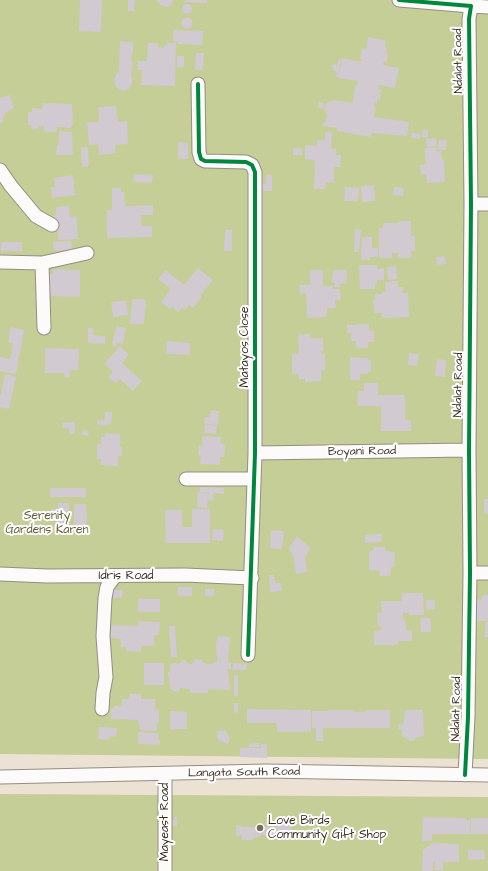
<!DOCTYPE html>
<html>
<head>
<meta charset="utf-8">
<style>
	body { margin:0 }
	canvas { display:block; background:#ebe2d4 }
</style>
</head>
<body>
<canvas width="488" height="871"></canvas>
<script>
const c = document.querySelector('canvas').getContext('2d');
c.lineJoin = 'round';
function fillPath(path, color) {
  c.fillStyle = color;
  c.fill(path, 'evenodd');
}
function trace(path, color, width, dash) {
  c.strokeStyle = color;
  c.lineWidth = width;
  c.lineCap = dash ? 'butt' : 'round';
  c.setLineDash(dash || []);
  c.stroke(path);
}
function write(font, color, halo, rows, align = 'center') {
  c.font = font + ' "Architects Daughter",sans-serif';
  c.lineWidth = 4;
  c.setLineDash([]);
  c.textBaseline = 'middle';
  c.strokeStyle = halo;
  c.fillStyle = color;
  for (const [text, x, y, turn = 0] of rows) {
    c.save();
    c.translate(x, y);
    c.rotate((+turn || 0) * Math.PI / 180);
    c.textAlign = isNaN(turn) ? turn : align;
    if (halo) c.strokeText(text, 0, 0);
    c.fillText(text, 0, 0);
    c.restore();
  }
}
fillPath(new Path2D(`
	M0 0H488V759L0 754Z
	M0 794 488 797V871H0Z`), '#c4ce96');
fillPath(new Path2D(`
	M80 0H102L101 32 79 31Z
	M128 0H135L134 11H128Z
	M157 0H174L170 6 167 7 160 5Z
	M185 0H207V3L184 2Z
	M182 9a5 5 0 1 1 10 0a5 5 0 1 1-10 0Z
	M181.5 23a5.5 5.5 0 1 1 11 0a5.5 5.5 0 1 1-11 0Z
	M173 30 203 31 202 45 178 44V42L173 41Z
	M368 37 386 41 385 47 387 48 386 53H388L387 62 384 61 383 65 399 68 395 88 379 85 378 89 381 90 380 100 377 99V103L375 102 374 107H376L374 117 409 122 407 136 372 133 373 123 371 137 337 131V128L322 126 323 123H325L327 115 324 109 326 103 334 100 353 103 355 85 357 86 358 81 338 78 342 58 361 62 362 59H360L362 48 366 49Z
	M120 41 133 42V52H132L131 62H133L131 76 133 82 129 89 122 91 116 87 114 80 117 73 121 71H119Z
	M148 43H158V47L164 48V45H167V43H176L175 86 141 85 142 70H137L138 61H147Z
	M196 53H204L203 70H195Z
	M177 56H184V67H177Z
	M339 58 341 59 338 77H336L337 71 334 72 332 65 336 64 337 67Z
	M10 95 14 108 5 113 2 123H0V98Z
	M319 102 324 103 323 109 318 108Z
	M43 103 72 104 73 126H71V128L57 127V132H44V126H39V129H31V125H28V112H32V108L42 109Z
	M116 106 118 122 127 121 128 144 115 145 116 153 99 155 98 144 89 145 87 122H99L98 107Z
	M422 130H428V137H422Z
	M59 131 72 132 73 155H56L57 145H59Z
	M325 132H332L331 148 336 149V155H341L340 167H334V183L326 182 325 189H314L315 160 305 159V145L317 146V140H325Z
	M412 133 421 134 420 139 411 138Z
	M436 138 437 146 427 147 426 139Z
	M439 140H447L446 150H438Z
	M178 142 188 143V159H178Z
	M81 147H88L89 166 82 167Z
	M436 147 437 152 441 151 442 160H444L445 182 427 183 426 174 421 175 420 165 426 164 425 148Z
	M293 148H302V155H293Z
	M134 174 153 175 152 183 134 182Z
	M73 175 75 195 52 198 51 187H55L54 178Z
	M266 175H272V191H259L260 184H266Z
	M374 185 375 201 362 202 361 186Z
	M345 187 359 188 358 201H344Z
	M394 187 404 188 403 196 393 195Z
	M112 188H121V192H124L125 206 153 205V215H141V226H152V237L107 238V210H112Z
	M69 206 70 217 77 216 78 239 58 240 57 228H53V216L56 215V207Z
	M399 221H411V236H415V251H411V258H398V253H392V258H379V228H383V223H399Z
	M355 229 361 230 359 252H354Z
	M225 230H232V251H224Z
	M362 237H372V248H378V257H370V260H361Z
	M71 241 72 250 54 251 53 242Z
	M1 242H22V251H1Z
	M445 256 446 264 437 265 436 257Z
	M359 265H377V269L384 268V280H377V284H375V289H360Z
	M396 266 397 279 388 280 387 267Z
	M198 268 213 280 200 296 202 297 193 308 189 305 185 310 182 307 178 312 172 307 170 309 161 302 171 289 158 279 166 270 184 285Z
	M53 269 80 270V297L44 296V273L53 274Z
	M310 270H323V286H333V289H340L341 300H335L336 308H327V317L307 318 306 293 300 294 299 285H310Z
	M333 270H347L346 284 340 283V287H334L335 283 332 282Z
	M398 281V287H403V293L408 292 409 317 382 318V313H374L373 300H375V294H382V292H386L385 282Z
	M132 299 146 300 144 324H130Z
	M126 300 128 315 113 317 111 302Z
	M356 324H369V330L374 331V342H368V348H356V341H351V333H347V325H356Z
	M116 326 126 328 123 344 117 343 116 347 112 346Z
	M10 327 24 330 16 374 0 371V357L10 359 13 343 8 342Z
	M88 328H93V335L105 336V344L88 343Z
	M310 334V338H323V351H321V354H325V370H321V381L305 382V379H299V374H292V354H299L298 335Z
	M167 341 190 343V355L166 354Z
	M120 346 129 355 122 363 142 381 133 391 120 379 116 383 108 377 113 371 104 364Z
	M45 348 79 349 78 370H70V377H64V373H45Z
	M409 353 419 354 417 366 408 365Z
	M350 357 368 358V360H371V372H368V374H360V380H350Z
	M437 359 446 360 445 377 435 376Z
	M5 374 16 377 9 409 0 407V394H1Z
	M364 383H378V395H405V420H411V431H381V406H357L358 391H364Z
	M210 410 219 411 218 425 204 424 205 417H210Z
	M105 412H112L111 425H97V420H105Z
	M75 422V433L69 434V428H62V423Z
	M205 425 217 426 216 434 204 433Z
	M83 430 89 431 88 436 82 435Z
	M105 433 120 434V447H122V456H118V466L100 465 101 459H97V444H101V437H104Z
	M202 436 221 437 220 443 224 444 225 445 224 457H220V465L200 464 201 455H198L199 446H202Z
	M200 487 224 488V494L214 493 213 501 208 500 209 492H200Z
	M50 488H86V497H50Z
	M198 492 208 493 207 508 197 507Z
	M484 499H488V514L484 513Z
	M58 503H69V515H71V521H69V525H57V521H51V509H58Z
	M74 504H86L87 525H74Z
	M192 509H210V543H166L165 510H182V527H192Z
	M213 529 224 530 223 541 212 540Z
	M271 530 284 531 282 549 270 548Z
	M382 534V542L365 543V535Z
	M297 536 311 548 305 556 307 572 296 574 293 556 289 548Z
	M373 547H385V551L395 552 394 567H391L390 576H379L380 571 369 570V551H373Z
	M269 575H274L275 583H281L282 591 270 592Z
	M178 587H192V596H178Z
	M205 589H214V596H205Z
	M108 590H123L122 598H108Z
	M402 593H423L424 615H409V613H403V620L405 619 406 630H412V641H398V645H374V631L381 630V626H378L377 613H382L381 601H402Z
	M482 595H488V621H477V599L482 600Z
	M138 599H160V612H138Z
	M426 600H435V609L426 610Z
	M420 618H431V632H421Z
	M138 621 160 622 159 635H154V646H141V652L126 651V647H120L121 639 110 638V625L138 626Z
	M485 622H488V637H485Z
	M169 626H175L177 657H171Z
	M220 636 230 637 228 658V663H231V669H228L230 690 208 689V693H190V689L180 688 178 692 173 691 170 688 168 672H170V665L173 663H178L179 664 182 660H186L188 664H192L193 662H194L195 659 203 660 202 662 205 663V664H212L213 663 217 662 216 643 218 637Z
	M144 663H164V685H144Z
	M233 663 247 664V670H232Z
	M234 675H238V696H234Z
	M129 694H141V699H155V709L159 710V723H157V731L140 730 139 723H138V720L111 719V708H114V706H122V699H129Z
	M234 703H238V712L234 713Z
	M247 709 311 710V732H277V723H247Z
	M328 710H354V712H365V710H390V728H323V741H316V728H312V711H328Z
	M405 710H423L424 736 415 738V740L409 741 408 739 402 736V729L398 730V724H403Z
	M170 711 187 712V729H170Z
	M99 727 117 728 116 737 110 736 109 740 98 739Z
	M219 730 226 731 230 739 228 744 221 741 220 742 217 737 218 734 217 733Z
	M138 732 159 733 158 739 160 740V745L138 744Z
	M249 743H259V747H249Z
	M261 744H267V758L240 757V748H261Z
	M174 817H177V826H171V820H174Z
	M423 817 465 818V820H470V834H432V841H422Z
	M471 818H488V834H471Z
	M279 824H292L291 829 286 833 279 834V838H273V835H261L260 837 253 838 252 840H242V835L236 836V825L242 826V827H278Z
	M432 843 459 844V862H443V870H435V862H433V871H422L423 850Z
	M468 850H484L485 859 468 860Z`), '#d2cad1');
const minor = new Path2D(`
	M399 0 471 6 469 19 471 204 469 450 470 573 468 717 465 775
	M471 6 488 7
	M198 84 199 152 201 159 205 161 246 162 252 165 255 172V453L248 655
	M0 170 11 186 36 216 52 225
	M471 204H488
	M0 262 42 263 87 253
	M42 263 44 328
	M255 453 469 450
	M186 479H254
	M470 573H488
	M0 574 47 576 185 575 252 578
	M102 709 103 693 106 677 103 636 105 598 107 587 115 576
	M0 777 266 771 488 775
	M165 871V774`);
trace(minor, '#948d84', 15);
trace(minor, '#fcfbf9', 13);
trace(new Path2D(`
	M399 0 471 6 469 19 471 204 469 450 470 573 468 717 465 775
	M198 84 199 152 201 159 205 161 246 162 252 165 255 172V453L248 655`), '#00873e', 4);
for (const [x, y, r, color] of [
	[260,828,4,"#796a5e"]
]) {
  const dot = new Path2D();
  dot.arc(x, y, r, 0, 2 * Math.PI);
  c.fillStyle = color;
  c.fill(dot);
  trace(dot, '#fff', 1.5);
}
write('12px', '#3b2a1e', '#fff', [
	["Ndalat Road",459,61,-91],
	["Matayos Close",245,347,-90],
	["Ndalat Road",459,385,-89],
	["Boyani Road",362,452,-1],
	["Idris Road",126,576],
	["Ndalat Road",457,709,-89],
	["Langata South Road",244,773,-1],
	["Mayeast Road",165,822,-90]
]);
write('12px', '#605d36', '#fff', [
	["Serenity",47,516],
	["Gardens Karen",47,530]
]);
write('12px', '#3b2a1e', '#fff', [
	["Love Birds",268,821],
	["Community Gift Shop",268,835]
], 'left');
</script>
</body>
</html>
